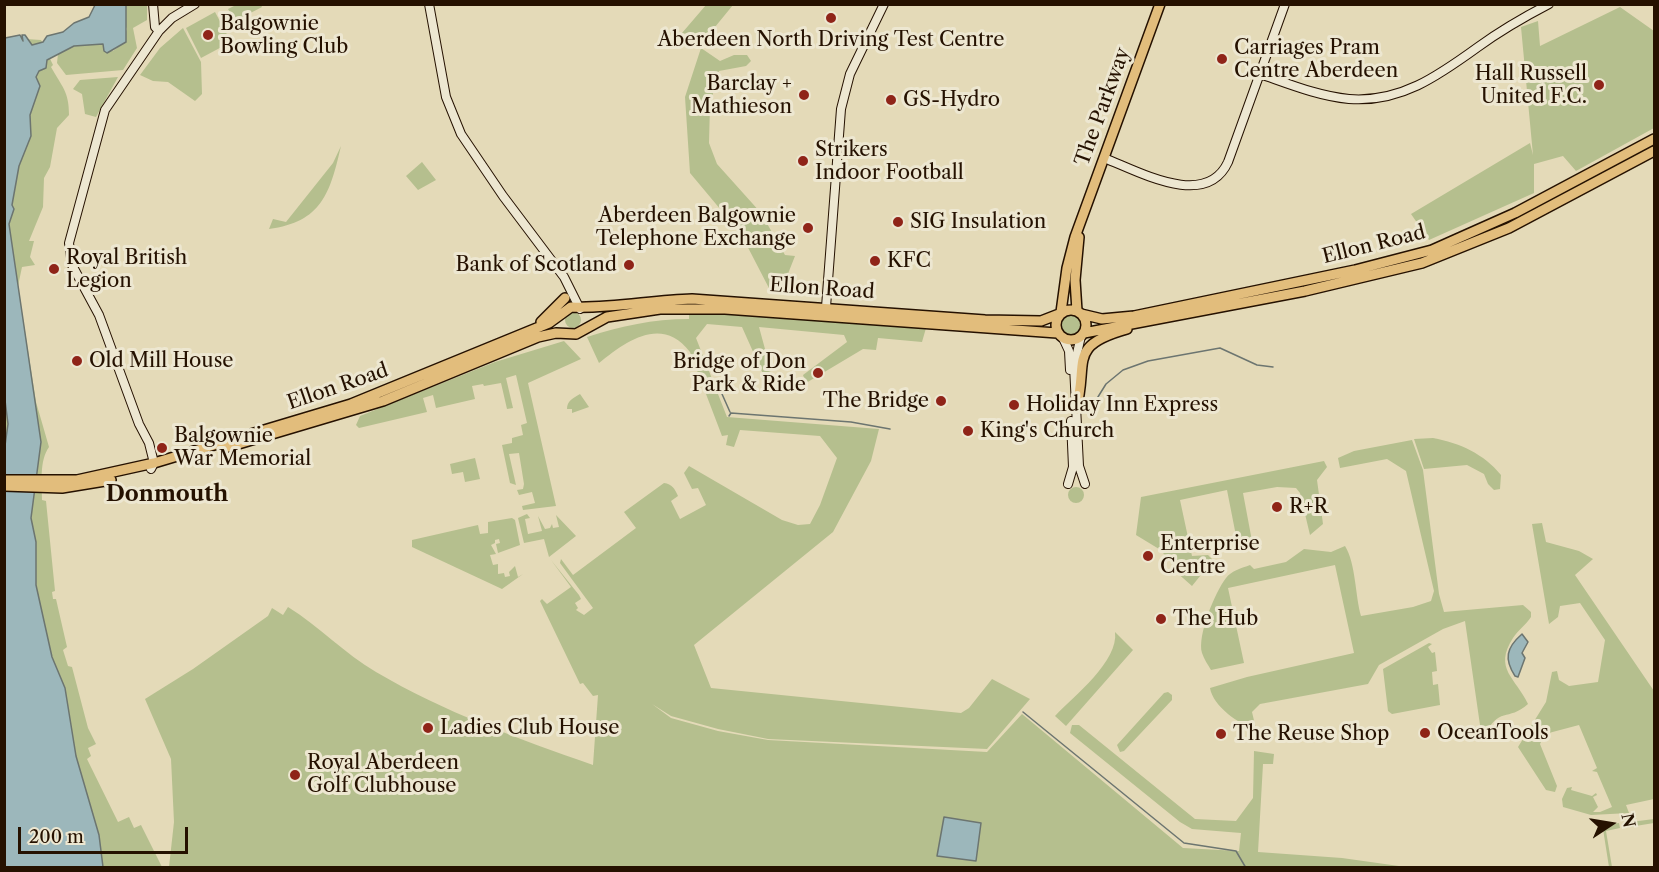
<!DOCTYPE html>
<html>
<head>
<meta charset="utf-8">
<style>
	body { margin:0 }
	#map { position:relative; width:1659px; height:872px; overflow:hidden; background:#e4dab8; font-family:"Libre Caslon Text",serif }
	canvas { display:block }
	.frame { position:absolute; inset:0; border:6px solid #251100; pointer-events:none }
	.north { position:absolute; left:1581px; top:794px; width:60px; height:60px; -webkit-text-stroke:4px #ede7d1; paint-order:stroke; rotate:78deg; font-size:16px; font-weight:700; line-height:24px; text-align:center; color:#251100 }
	.north::after { content:''; display:block; margin:auto; width:21px; height:27px; background:#251100; clip-path:polygon(50% 0,100% 100%,50% 72%,0 100%) }
	.scale { position:absolute; left:18px; top:827px; width:170px; height:27px; box-sizing:border-box; border:3px solid #251100; border-top:0; padding-left:8px; font-size:18px; line-height:21px; white-space:nowrap; color:#251100; -webkit-text-stroke:4px #ede7d1; paint-order:stroke }
</style>
</head>
<body>
<div id="map">
<canvas width="1659" height="872"></canvas>
<div class="frame"></div>
<div class="north">N</div>
<div class="scale">200 m</div>
</div>
<script>
const c = document.querySelector('canvas').getContext('2d');
c.lineJoin = 'round';
function fillPath(path, color) {
  c.fillStyle = color;
  c.fill(path, 'evenodd');
}
function trace(path, color, width, dash) {
  c.strokeStyle = color;
  c.lineWidth = width;
  c.lineCap = dash ? 'butt' : 'round';
  c.setLineDash(dash || []);
  c.stroke(path);
}
function write(font, color, halo, rows, align = 'center') {
  c.font = font + ' "Libre Caslon Text",serif';
  c.lineWidth = 6;
  c.setLineDash([]);
  c.textBaseline = 'middle';
  c.strokeStyle = halo;
  c.fillStyle = color;
  for (const [text, x, y, turn = 0] of rows) {
    c.save();
    c.translate(x, y);
    c.rotate((+turn || 0) * Math.PI / 180);
    c.textAlign = isNaN(turn) ? turn : align;
    if (halo) c.strokeText(text, 0, 0);
    c.fillText(text, 0, 0);
    c.restore();
  }
}
fillPath(new Path2D(`
	M126 5H147V20L133 28 137 48 123 70 66 75 57 63 58 54 74 46 103 44 113 51 121 45 127 29 124 22Z
	M236 5H261L262 7 235 21 228 9Z
	M706 5H733L706 38 682 33Z
	M1620 7 1654 31V128L1576 171 1563 156 1534 164V193L1429 240 1411 214 1530 143 1533 155 1521 27 1538 21 1540 46Z
	M215 12 231 42 201 58 186 28Z
	M183 28 201 62 202 94 195 101 168 82 153 81 140 75 160 48Z
	M26 39 41 40 53 65 51 67C62 87 69 91 69 115L57 128 50 167 44 178 43 207 29 241H34L30 257 35 265 22 267 18 286 36 402 49 447C39 461 42 484 42 500L46 501 55 591 52 592 53 599H56L67 647 63 650 68 666 72 667 88 728 96 744 88 748 91 756 87 759 118 822 129 817 134 828 141 825 162 867 5 868 4 40H19L23 43Z
	M701 48 720 61 734 55H747L751 61 746 66 719 71 710 105 709 143 717 164 761 213 785 255 795 256 780 294 771 292 741 234 690 173 685 97Z
	M118 77 96 117 85 114 82 94 73 89 80 80Z
	M341 146C330 193 322 222 269 229L273 219 286 222 333 163Z
	M422 162 436 180 418 190 406 176Z
	M689 312 926 328 922 342 878 338 876 350 863 349 806 383 803 375 847 342 844 335 759 327 771 371 763 374 742 327 707 324 696 338 727 417 879 429 871 461 833 532 694 645 711 688 961 713 969 708 992 679 1030 699 987 749 768 739 718 729 671 716 652 704 671 718 718 731 768 740 987 752 1022 714 1183 848 1239 851 1241 833 1192 829 1180 822 1070 733 1072 725H1079L1195 819 1236 821 1253 798 1254 751 1274 754 1273 764H1263L1258 852 1342 858 1406 867H169L174 822 171 759 145 699 193 669 268 616 272 608 283 615 288 607C319 626 345 654 376 672 444 712 519 739 593 765L598 695 593 696 583 683 580 684 540 601 542 599 547 604 571 587 551 560 579 595 581 599 575 603 578 608 576 610 584 615 593 608 560 563 561 559 573 575 636 528 624 512 664 483C672 484 675 489 678 496L671 501 680 519 706 505 698 488 692 489 684 473 689 466 782 520 798 525 810 524 820 505 837 458 820 436 740 430 734 447 726 445 728 435 722 436 690 352C662 315 626 341 599 363L587 337C622 326 652 319 689 319Z
	M565 320a8 8 0 1 1 16 0a8 8 0 1 1-16 0Z
	M1059 325a11 11 0 1 1 22 0a11 11 0 1 1-22 0Z
	M564 341 581 359 528 383 556 506 523 510 522 506 535 503 532 492 519 495 517 490 523 489 524 484 519 453 509 454 516 485 510 483 502 445 512 443V438L523 435 521 425 527 423 516 375 506 378 513 408 507 409 501 383 484 386 483 384 472 386 475 399 436 408 433 395 423 398 427 412 359 428 356 425 360 416 495 362Z
	M580 394 589 407 572 413V409H567C567 401 573 398 580 394Z
	M1433 438C1460 443 1484 454 1501 475L1500 489 1494 490 1488 484 1484 474 1467 465 1424 469 1414 439Z
	M1412 440 1423 470 1439 594 1444 612 1523 605 1531 612V617C1526 625 1518 630 1513 638 1493 669 1516 678 1528 704 1508 722 1498 706 1485 736L1470 742V738L1481 732 1465 621 1443 629 1379 665 1368 684 1260 704 1252 712 1256 729C1239 725 1213 706 1210 688L1247 677 1354 653 1335 565 1228 588 1244 663 1211 670C1208 665 1204 659 1202 653 1197 636 1215 592 1226 578 1231 571 1242 568 1250 565L1254 569 1286 562 1304 549 1331 552 1345 546C1356 564 1355 595 1361 616L1413 607 1431 601 1434 591 1406 471 1387 459 1340 468 1338 458 1354 451Z
	M475 458 480 479 465 482 463 472 452 474 450 464Z
	M1324 461 1327 467 1317 480 1323 524 1310 535 1300 493 1296 488 1277 487 1243 493 1252 541 1238 546 1227 490 1180 500 1192 556 1208 555 1213 560 1192 586 1175 571 1177 567 1159 549 1136 535 1141 497Z
	M1068 495a8 8 0 1 1 16 0a8 8 0 1 1-16 0Z
	M527 514 530 518 525 519 528 534 542 531 538 516 545 529 550 528 552 524 553 528 559 527 556 515 576 536 549 557 544 539 524 543 518 518Z
	M512 518 515 520 520 545 498 553 496 544 500 543 499 539 495 540V543L491 545 496 554 490 555 493 565 498 564V574L504 573 505 577 510 576 509 572 515 566 518 577 523 574 502 589 412 547V540L478 525 480 534 488 533V522Z
	M1542 523 1546 542 1579 551 1593 559 1575 575 1654 691V799L1626 805 1629 813 1591 815 1563 807 1562 799 1567 788 1572 787 1571 790 1592 796 1596 793 1597 795 1593 797 1598 807 1593 812H1600L1612 807 1597 772 1592 771 1597 768 1579 725 1545 734 1540 744 1557 786 1555 792 1546 790 1518 747 1546 702 1552 672 1557 671 1559 680 1569 686 1598 682 1605 640 1580 603 1560 606 1558 617 1549 624 1532 524Z
	M1115 632 1133 650 1066 726 1055 716C1074 696 1119 661 1115 632Z
	M1429 643 1432 644 1428 647 1432 653 1435 652 1437 671 1432 672 1433 685 1438 684 1440 705 1392 714 1388 711 1383 669Z
	M1168 692 1172 695V700L1124 751 1120 752 1117 745 1164 693Z
	M1654 819V823L1623 828V823Z
	M1619 823 1620 828 1606 831 1612 867H1609L1603 829 1606 825Z`), '#b5bf8e');
const water = new Path2D(`
	M95 5H126V42L107 53 104 51 103 44 74 46 47 60 46 68 39 71 36 77 40 86 30 115 31 136 19 166 12 205 14 209 9 224 41 442 31 518 36 542V585L52 657 65 688 76 756 99 835 103 867 5 868 4 453 8 424 4 392 5 38 20 35 23 41 22 35H25L32 45 43 42 47 36 63 32 74 23 89 17Z
	M1522 634 1528 642 1522 653 1525 658 1518 677 1515 676C1504 659 1506 648 1522 634Z
	M944 817 981 823 976 861 937 856Z`);
fillPath(water, '#9cb7bb');
trace(water, '#6c7570', 1.5);
trace(new Path2D(`
	M722 394 730 412
	M1088 413 1106 384 1123 370 1148 361 1220 348 1257 365 1273 367
	M729 416 731 413 851 422 890 429
	M1023 712 1184 843 1236 851 1246 868`), '#6c7570', 1.5);
const secondary = new Path2D(`
	M153 4 155 27 159 31
	M429 4 446 97 461 134 503 196 564 277 580 309
	M1260 74C1289 84 1318 96 1349 99 1400 103 1438 76 1478 47 1500 31 1524 17 1549 4
	M1104 158C1138 171 1206 210 1228 162L1285 4
	M826 307 841 109 850 74 884 4
	M1081 336 1074 366 1079 466 1085 484
	M1063 338 1069 351 1070 370
	M151 469 154 463 149 443 139 424 99 315 72 265 69 243 105 110 159 31 172 18 195 4
	M1068 484 1073 467 1071 421`);
const primary = new Path2D(`
	M1056 325a15 15 0 1 1 30 0a15 15 0 1 1-30 0Z
	M1077 311 1075 280 1079 237
	M1061 312 1067 268 1075 237 1160 4
	M1081 314 1102 319 1134 316 1355 270 1432 250 1515 213 1654 139
	M541 322 565 298
	M1084 333 1305 291 1422 263 1509 228 1654 151
	M1076 409C1089 362 1066 346 1127 329
	M225 448 383 401 538 337 556 333 576 334 607 317 660 309H725L1057 333
	M4 480H77L154 463 351 404 549 323 571 307C611 309 652 300 692 299L985 320 1041 321 1059 314
	M4 486 62 488 111 480`);
trace(secondary, '#251100', 10);
trace(primary, '#251100', 12);
trace(secondary, '#ede7d1', 8);
trace(primary, '#e2bd7c', 9);
for (const [x, y, r, color] of [
	[831,18,6,"#8f2418"],
	[208,35,6,"#8f2418"],
	[1222,59,6,"#8f2418"],
	[1599,85,6,"#8f2418"],
	[804,95,6,"#8f2418"],
	[891,100,6,"#8f2418"],
	[803,161,6,"#8f2418"],
	[898,222,6,"#8f2418"],
	[808,228,6,"#8f2418"],
	[875,261,6,"#8f2418"],
	[629,265,6,"#8f2418"],
	[54,269,6,"#8f2418"],
	[77,361,6,"#8f2418"],
	[818,373,6,"#8f2418"],
	[941,401,6,"#8f2418"],
	[1014,405,6,"#8f2418"],
	[968,431,6,"#8f2418"],
	[162,448,6,"#8f2418"],
	[1277,507,6,"#8f2418"],
	[1148,556,6,"#8f2418"],
	[1161,619,6,"#8f2418"],
	[428,728,6,"#8f2418"],
	[1425,733,6,"#8f2418"],
	[1221,734,6,"#8f2418"],
	[295,775,6,"#8f2418"]
]) {
  const dot = new Path2D();
  dot.arc(x, y, r, 0, 2 * Math.PI);
  c.fillStyle = color;
  c.fill(dot);
  trace(dot, '#ede7d1', 2);
}
write('20px', '#251100', '#ede7d1', [
	["Balgownie",220,24],
	["Bowling Club",220,47],
	["Aberdeen North Driving Test Centre",831,40,"center"],
	["Carriages Pram",1234,48],
	["Centre Aberdeen",1234,71],
	["Hall Russell",1587,74,"right"],
	["United F.C.",1587,97,"right"],
	["Barclay +",792,84,"right"],
	["Mathieson",792,107,"right"],
	["GS-Hydro",903,100],
	["Strikers",815,150],
	["Indoor Football",815,173],
	["Aberdeen Balgownie",796,216,"right"],
	["Telephone Exchange",796,239,"right"],
	["SIG Insulation",910,222],
	["Royal British",66,258],
	["Legion",66,281],
	["KFC",887,261],
	["Bank of Scotland",617,265,"right"],
	["Old Mill House",89,361],
	["Bridge of Don",806,362,"right"],
	["Park & Ride",806,385,"right"],
	["The Bridge",929,401,"right"],
	["Holiday Inn Express",1026,405],
	["King's Church",980,431],
	["Balgownie",174,436],
	["War Memorial",174,459],
	["R+R",1289,507],
	["Enterprise",1160,544],
	["Centre",1160,567],
	["The Hub",1173,619],
	["Ladies Club House",440,728],
	["OceanTools",1437,733],
	["The Reuse Shop",1233,734],
	["Royal Aberdeen",307,763],
	["Golf Clubhouse",307,786]
], 'left');
write('20px', '#251100', '#ede7d1', [
	["The Parkway",1103,107,-70],
	["Ellon Road",1374,245,-14],
	["Ellon Road",822,289,4],
	["Ellon Road",338,387,-19]
]);
write('bold 22px', '#251100', '#ede7d1', [
	["Donmouth",167,495]
]);
</script>
</body>
</html>
